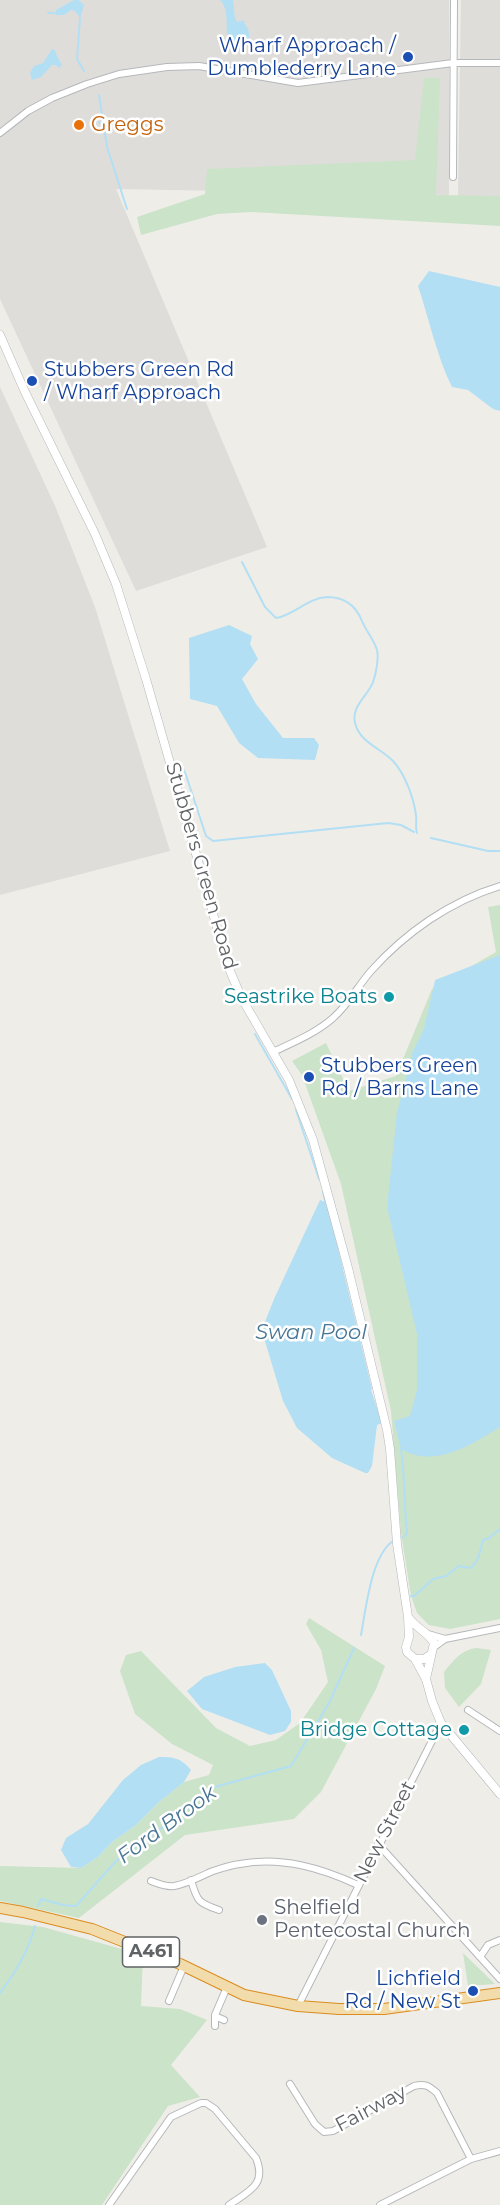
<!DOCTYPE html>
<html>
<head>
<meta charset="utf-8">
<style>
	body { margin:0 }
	canvas { display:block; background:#efede8 }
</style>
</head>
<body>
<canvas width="500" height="2205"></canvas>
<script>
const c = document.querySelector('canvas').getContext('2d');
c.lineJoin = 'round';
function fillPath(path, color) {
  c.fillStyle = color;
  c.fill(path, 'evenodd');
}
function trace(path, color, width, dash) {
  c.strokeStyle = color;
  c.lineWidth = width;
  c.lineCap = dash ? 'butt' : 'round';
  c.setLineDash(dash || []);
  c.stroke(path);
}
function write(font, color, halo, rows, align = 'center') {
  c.font = font + ' Montserrat,sans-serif';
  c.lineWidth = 5;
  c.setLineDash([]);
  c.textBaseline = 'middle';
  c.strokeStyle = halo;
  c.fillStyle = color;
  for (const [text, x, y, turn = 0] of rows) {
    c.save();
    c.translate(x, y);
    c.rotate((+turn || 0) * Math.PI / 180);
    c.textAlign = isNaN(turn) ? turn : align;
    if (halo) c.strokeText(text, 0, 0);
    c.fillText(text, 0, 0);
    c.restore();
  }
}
fillPath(new Path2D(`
	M0 0H449V195L116 189 267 547 136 591 0 299Z
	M461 0H500V196H458Z
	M0 387 56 508 95 607 170 851 0 895Z`), '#dfddda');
fillPath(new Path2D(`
	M424 78H440L436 195 500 196V226L251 212 217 214 141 235 137 217 205 194 207 169 415 160Z
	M500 905V1619L450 1629 429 1625 417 1613 411 1596 401 1533 391 1411 341 1184 302 1075 292 1061 326 1043 349 1091 396 1076 432 989 496 952 488 907Z
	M309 1618 385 1666 376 1689 321 1792 294 1819 185 1835 79 1918 0 1901V1866L81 1868 98 1857 112 1842 136 1825 159 1802 184 1782 209 1775 213 1765 172 1744 135 1714 120 1671 126 1655 141 1651 216 1728 250 1746 276 1740 300 1723 328 1682 321 1650 306 1624Z
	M477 1648 491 1650 481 1684 459 1707 445 1688 444 1672C453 1661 462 1649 477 1648Z
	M0 1922 43 1927 143 1955 141 2006 180 2009 207 2020 171 2065 200 2097 168 2106 102 2205H0Z
	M463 1953 495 1984 468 1986Z`), '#cbe3c9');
fillPath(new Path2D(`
	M74 0H79L84 5 80 18 75 11 71 10 64 15H55L56 10Z
	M220 0H233L235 18 237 22 245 20 244 23C250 30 250 35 248 44L238 42 231 46 230 43 228 44C225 30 230 9 220 0Z
	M52 49 55 50 56 54 62 65 59 68 56 65H52L41 77 32 80 30 73 34 66 43 63Z
	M429 271 500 287V411L493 409 468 390 452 387C437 357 429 319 418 286Z
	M229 625 252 636 250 644 258 659 242 679 256 704 283 738H314L319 745 315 760 258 758 239 743 217 706 190 699 189 638Z
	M500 955V1427C471 1445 434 1469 401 1449L394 1421 410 1416 417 1390V1334L387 1207 397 1113 413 1051 424 1029 435 980Z
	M320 1200 327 1203 372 1389 371 1390 382 1423 377 1425 372 1466 368 1473H365L332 1458 297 1428 283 1401 264 1338 263 1327 274 1299Z
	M265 1663 272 1670 291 1711V1722L285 1731 270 1735 202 1709 187 1691 204 1677 235 1667Z
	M159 1757C174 1757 181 1758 191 1770L184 1782 159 1802 136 1825 112 1842 98 1857 81 1868 71 1867 61 1850 66 1838 88 1824 123 1780 141 1765Z`), '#b3dff4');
trace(new Path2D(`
	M48 13H54
	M80 18 77 59 84 71
	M99 95 107 147 127 209
	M99 122 105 128 107 121
	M242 562 265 607 276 618C294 615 308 598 327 597 344 597 356 606 362 621 366 631 374 640 377 650 379 658 376 674 373 682 368 696 351 706 355 723 360 743 381 748 393 761 405 774 414 798 416 816 417 822 415 828 417 833
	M177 764 182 767 186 775 206 836 213 841 388 823 401 825 414 832
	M431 838 488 851H500
	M255 1034 292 1099
	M296 1110 319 1179
	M323 1192 325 1201
	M399 1539 406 1535 407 1532C404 1504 405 1477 401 1449
	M411 1596H414L433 1579 446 1576 459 1566 470 1568C479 1562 480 1550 483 1540L489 1538 500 1529
	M361 1635C366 1609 371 1556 393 1541
	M38 1906 41 1899 63 1905 76 1906 116 1861 181 1814 211 1788 291 1766 329 1703 354 1648
	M0 1993C15 1973 29 1950 35 1926`), '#b3dff4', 2);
const minor = new Path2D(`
	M0 133 28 111 52 98 87 84 119 74 167 67 199 66 298 83 453 63H500
	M453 177 454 0
	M273 1052C294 1042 316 1033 333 1018 348 1005 358 986 371 971 405 933 450 901 500 886
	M428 1634 445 1639
	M434 1647 445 1639 500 1628
	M468 1710 500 1731
	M378 1844 500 1979
	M191 1880C197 1901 198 1903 219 1910
	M151 1881C159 1884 166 1887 174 1886 187 1884 201 1876 213 1871 222 1868 231 1865 240 1864 281 1856 321 1868 358 1885
	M480 1957 488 1945 500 1940
	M169 2001 184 1966
	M298 2006 441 1723
	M215 2016 224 2020
	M215 2026V2015L227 1987
	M290 2084 315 2124 324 2132 333 2131 414 2086C425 2083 429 2086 437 2093L471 2159
	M109 2205 171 2117 201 2103H206L215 2109 256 2158C267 2185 249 2191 229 2205
	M380 2205 471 2159 500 2151`);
const tertiary = new Path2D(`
	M0 335 25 392 95 534 116 584 146 679 228 966 241 997 289 1080 313 1140 348 1268 387 1430 390 1449 397 1544 408 1617 409 1637 406 1647 407 1652 415 1659H424L430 1655
	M409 1618C416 1628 428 1632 434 1643L426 1679
	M415 1659 426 1679 432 1701 441 1723 500 1794`);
const trunk = new Path2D(`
	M0 1908 23 1912 92 1929 180 1964 244 1995 298 2006 339 2009H384L500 1993`);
trace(minor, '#b5b8bb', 8);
trace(tertiary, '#b5b8bb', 9);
trace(trunk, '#da8c1e', 12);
trace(minor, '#fff', 6);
trace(tertiary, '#fff', 8);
trace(trunk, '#f2dcac', 10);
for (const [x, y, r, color] of [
	[408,57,6,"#1a4fb4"],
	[79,125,6,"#e8710a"],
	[32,381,6,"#1a4fb4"],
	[389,997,6,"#0f9aa8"],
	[309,1077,6,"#1a4fb4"],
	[464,1730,6,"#0f9aa8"],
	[262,1920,6,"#6b7280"],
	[473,1991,6,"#1a4fb4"]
]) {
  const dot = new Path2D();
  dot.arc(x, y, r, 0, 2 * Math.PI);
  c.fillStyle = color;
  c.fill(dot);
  trace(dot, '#fff', 2);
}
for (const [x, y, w] of [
	[151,1952,57]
]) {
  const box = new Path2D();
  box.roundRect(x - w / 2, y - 15, w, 30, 4.5);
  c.fillStyle = '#fff';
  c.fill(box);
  trace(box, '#606366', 1.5);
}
write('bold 18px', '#606366', null, [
	["A461",151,1952]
]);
write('20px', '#164399', '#fff', [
	["Wharf Approach /",396,46],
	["Dumblederry Lane",396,69],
	["Stubbers Green Rd",44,370,"left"],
	["/ Wharf Approach",44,393,"left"],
	["Stubbers Green",321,1066,"left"],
	["Rd / Barns Lane",321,1089,"left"],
	["Lichfield",461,1979],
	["Rd / New St",461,2002]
], 'right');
write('20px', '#c56008', '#fff', [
	["Greggs",91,125]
], 'left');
write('20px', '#606366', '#fff', [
	["Stubbers Green Road",201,866,74],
	["New Street",385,1832,-63],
	["Fairway",371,2109,-28]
]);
write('20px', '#0d838f', '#fff', [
	["Seastrike Boats",377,997],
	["Bridge Cottage",452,1730]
], 'right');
write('20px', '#5b616d', '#fff', [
	["Shelfield",274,1908],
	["Pentecostal Church",274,1931]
], 'left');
write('italic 21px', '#4a7695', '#fff', [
	["Swan Pool",311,1333],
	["Ford Brook",167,1825,-36]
]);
</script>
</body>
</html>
